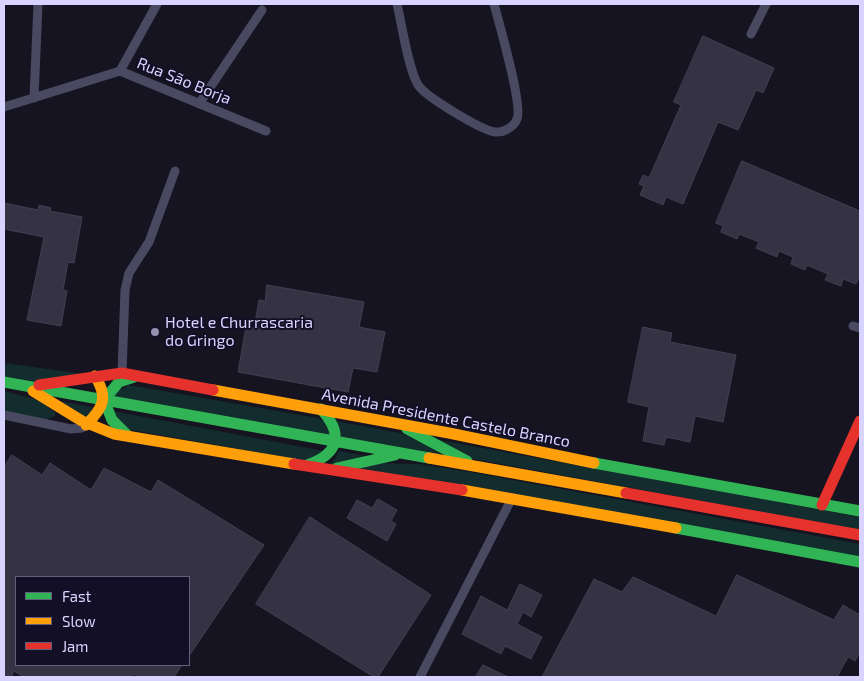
<!DOCTYPE html>
<html>
<head>
<meta charset="utf-8">
<style>
	body { margin:0 }
	#map { position:relative; width:864px; height:681px; overflow:hidden; background:#161421; font-family:"Exo 2",sans-serif }
	canvas { display:block }
	.frame { position:absolute; inset:0; border:5px solid #d9d4ff; pointer-events:none }
	.legend { position:absolute; left:15px; top:576px; width:175px; height:90px; box-sizing:border-box; background:#130f26; border:1px solid #625e7d; margin:0; padding:6px 9px; list-style:none; font-size:15px; color:#d9d4ff }
	.legend li { display:flex; align-items:center; gap:10px; height:25px }
	.legend b { width:25px; border:1px solid #625e7d }
</style>
</head>
<body>
<div id="map">
<canvas width="864" height="681"></canvas>
<div class="frame"></div>
<ul class="legend">
<li><b style="height:6px;background:#30b455"></b>Fast</li>
<li><b style="height:6px;background:#ff9f0a"></b>Slow</li>
<li><b style="height:6px;background:#e5322d"></b>Jam</li>
</ul>
</div>
<script>
const c = document.querySelector('canvas').getContext('2d');
c.lineJoin = 'round';
function fillPath(path, color) {
  c.fillStyle = color;
  c.fill(path, 'evenodd');
}
function trace(path, color, width, dash) {
  c.strokeStyle = color;
  c.lineWidth = width;
  c.lineCap = dash ? 'butt' : 'round';
  c.setLineDash(dash || []);
  c.stroke(path);
}
function write(font, color, halo, rows, align = 'center') {
  c.font = font + ' "Exo 2",sans-serif';
  c.lineWidth = 4;
  c.setLineDash([]);
  c.textBaseline = 'middle';
  c.strokeStyle = halo;
  c.fillStyle = color;
  for (const [text, x, y, turn = 0] of rows) {
    c.save();
    c.translate(x, y);
    c.rotate((+turn || 0) * Math.PI / 180);
    c.textAlign = isNaN(turn) ? turn : align;
    if (halo) c.strokeText(text, 0, 0);
    c.fillText(text, 0, 0);
    c.restore();
  }
}
fillPath(new Path2D(`
	M4 363 84 374 38 382 4 376Z
	M129 385 318 418 327 424 331 436 114 397 118 391Z
	M4 391 35 399 55 412V416L44 420 4 411Z
	M56 400 97 408 87 420Z
	M113 411 329 452 313 462 126 429 122 427Z
	M336 421 400 433 428 446 443 456 342 438Z
	M428 438 860 517V530L468 458Z
	M339 451 372 457 327 466 334 460Z
	M378 463 419 464 475 473 860 544V558L350 470Z`), '#132c2d');
const building = new Path2D(`
	M703 36 774 68 763 93 756 90 738 130 718 122 683 204 666 197 663 205 640 195 644 186 639 184 643 175 649 178 681 105 674 102Z
	M742 161 860 211V275L856 284 843 279 841 286 825 280 828 274 807 265 805 270 791 264 793 257 779 251 777 257 756 248 759 242 739 234 737 239 721 232 723 226 716 223Z
	M4 203 38 210 39 205 51 208 50 211 82 217 74 263 68 262 63 290 67 291 61 326 27 320 44 237 4 229Z
	M267 285 364 302 359 327 385 332 377 372 353 368 348 392 238 372 246 327 254 328 259 300 265 301Z
	M643 327 672 333 670 342 736 355 723 422 695 416 690 442 666 437 664 445 643 441 649 407 628 402Z
	M12 455 42 475 50 463 91 490 104 468 151 492 158 480 264 545 189 656V577H16V665H182L174 677H139L134 674 132 677H24L14 671 11 677H4V467Z
	M378 499 397 510 391 521 396 524 387 541 347 518 357 500 372 508Z
	M310 517 431 595 378 677H374L256 604Z
	M737 575 834 620 843 605 860 615V652L855 661 848 657 837 677H542L594 579 622 592 633 577 716 616Z
	M520 584 542 595 531 617 523 612 517 624 542 637 531 659 505 646 501 654 462 634 481 596 507 610Z
	M483 665 508 677H476Z`);
fillPath(building, '#343243');
trace(building, '#433f54', 1);
trace(new Path2D(`
	M397 4C402 25 408 68 418 85 426 97 481 130 495 132 503 133 514 127 517 119 523 105 499 23 494 4
	M751 34 766 4
	M120 71 157 4
	M34 98 38 4
	M199 104 262 10
	M4 107 120 71 266 131
	M853 326 860 328
	M122 373 125 290 129 273 149 242 175 171
	M4 415 71 429 82 428 86 425
	M420 677 512 498`), '#4a4962', 9);
trace(new Path2D(`
	M4 382 429 458
	M407 429 467 461
	M127 435 112 420 104 400 119 382 134 377
	M594 463 860 511
	M307 465C339 454 344 434 321 409
	M337 468 395 455
	M676 528 860 562`), '#30b455', 11);
trace(new Path2D(`
	M213 390 449 433 594 463
	M33 391 82 421 114 434 294 464
	M86 425C103 408 109 398 95 376
	M429 458 626 493
	M462 490 676 528`), '#ff9f0a', 11);
trace(new Path2D(`
	M39 385 122 373 213 390
	M294 464 462 490
	M626 493 860 535
	M822 505 860 421`), '#e5322d', 11);
for (const [x, y, r, color] of [
	[155,332,5,"#9591b1"]
]) {
  const dot = new Path2D();
  dot.arc(x, y, r, 0, 2 * Math.PI);
  c.fillStyle = color;
  c.fill(dot);
  trace(dot, '#130f26', 2);
}
write('16px', '#d9d4ff', '#130f26', [
	["Rua São Borja",184,81,22],
	["Avenida Presidente Castelo Branco",446,418,11]
]);
write('16px', '#d9d4ff', '#130f26', [
	["Hotel e Churrascaria",165,323],
	["do Gringo",165,341]
], 'left');
</script>
</body>
</html>
